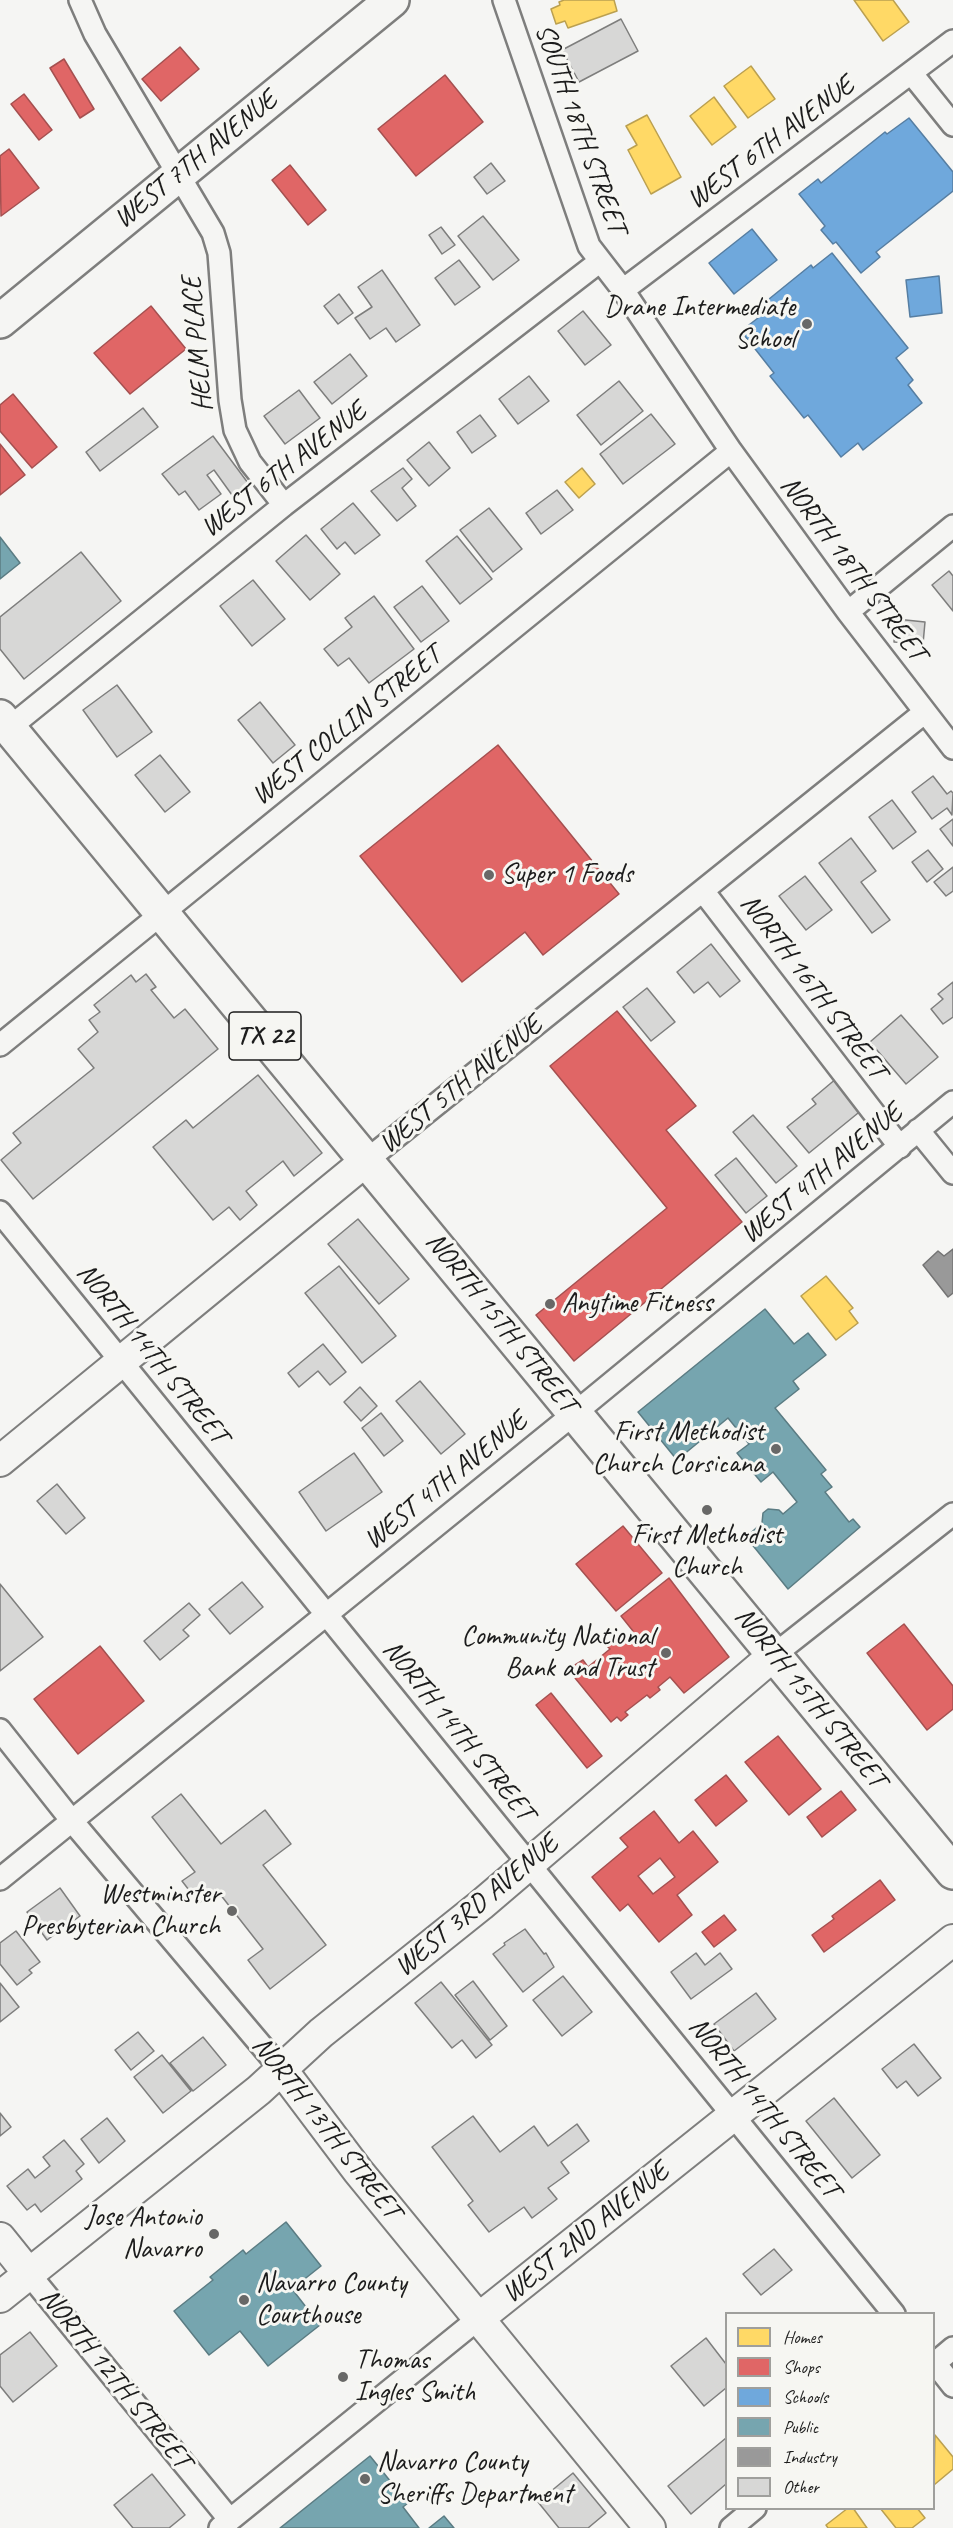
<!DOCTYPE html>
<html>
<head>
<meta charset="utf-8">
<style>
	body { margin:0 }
	#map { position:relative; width:953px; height:2528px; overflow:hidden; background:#f5f5f3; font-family:Caveat,sans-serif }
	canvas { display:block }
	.legend { position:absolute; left:725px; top:2312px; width:210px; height:198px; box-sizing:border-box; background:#f6f6f2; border:2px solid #9f9f9c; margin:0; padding:8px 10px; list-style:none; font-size:18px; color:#1c1c1c }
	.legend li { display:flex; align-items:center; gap:12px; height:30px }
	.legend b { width:30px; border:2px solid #9f9f9c }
</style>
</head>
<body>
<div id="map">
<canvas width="953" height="2528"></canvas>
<ul class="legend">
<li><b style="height:16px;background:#ffd966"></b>Homes</li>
<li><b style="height:16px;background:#e06666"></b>Shops</li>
<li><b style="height:16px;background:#6fa8dc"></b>Schools</li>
<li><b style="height:16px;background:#76a5af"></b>Public</li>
<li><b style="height:16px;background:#999"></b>Industry</li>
<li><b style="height:16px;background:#d7d7d6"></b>Other</li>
</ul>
</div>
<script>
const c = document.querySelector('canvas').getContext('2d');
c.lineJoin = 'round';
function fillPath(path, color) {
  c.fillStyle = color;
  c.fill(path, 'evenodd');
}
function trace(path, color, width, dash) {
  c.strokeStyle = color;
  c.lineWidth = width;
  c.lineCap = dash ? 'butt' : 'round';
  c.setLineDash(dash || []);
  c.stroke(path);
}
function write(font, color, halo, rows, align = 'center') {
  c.font = font + ' Caveat,sans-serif';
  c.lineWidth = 6;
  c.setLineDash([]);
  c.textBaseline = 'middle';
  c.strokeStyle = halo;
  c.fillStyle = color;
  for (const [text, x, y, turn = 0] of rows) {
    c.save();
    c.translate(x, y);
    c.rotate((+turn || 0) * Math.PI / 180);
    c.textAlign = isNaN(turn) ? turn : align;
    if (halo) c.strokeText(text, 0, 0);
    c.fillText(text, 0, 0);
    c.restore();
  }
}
const homes = new Path2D(`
	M564 0H614L617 11 568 28 565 21 556 24 551 9 560 5 559 2Z
	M854 0H893L909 22 883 41Z
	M751 66 775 99 748 118 724 86Z
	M714 97 736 127 712 145 690 116Z
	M647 115 681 177 651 194 628 150 637 145 626 126Z
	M582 468 595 484 579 498 565 482Z
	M826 1276 853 1308 849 1311 858 1323 836 1340 801 1296Z
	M935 2435 953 2457V2469L934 2485Z
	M848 2508H853L867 2528H828L826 2525Z
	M880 2508H917L925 2518 912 2528H896Z`);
fillPath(homes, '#ffd966');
trace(homes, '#bba050', 1.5);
const shops = new Path2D(`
	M180 47 199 69 161 101 142 79Z
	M64 59 94 109 80 118 50 68Z
	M445 75 483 122 416 176 378 129Z
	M24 94 52 130 39 140 11 104Z
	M9 149 39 188 1 216 0 156Z
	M290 165 326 210 308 225 272 180Z
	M151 306 186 349 130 394 94 353Z
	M13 394 57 447 32 468 0 431V405Z
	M0 444 25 475 0 495Z
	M498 745 619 894 543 955 525 932 462 982 360 856Z
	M617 1011 696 1106 666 1130 742 1222 574 1361 536 1315 667 1208 550 1066Z
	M623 1526 662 1573 616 1611 576 1564Z
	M669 1578 729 1657 684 1693 670 1677 658 1687 660 1690 650 1698 647 1695 625 1712 628 1715 621 1721 617 1717 611 1722 575 1678 581 1673 575 1665 583 1660 588 1667 610 1649 607 1646 617 1637 620 1642 633 1631 621 1616Z
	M904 1624 953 1686V1709L927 1730 867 1653Z
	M100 1646 144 1701 78 1754 34 1699Z
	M551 1693 602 1756 587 1768 536 1705Z
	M778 1736 821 1789 789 1815 745 1762Z
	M726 1775 747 1801 716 1826 695 1800Z
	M841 1791 856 1810 822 1837 807 1817Z
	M654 1811 679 1843 693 1831 718 1862 677 1895 692 1915 659 1942 628 1904 620 1911 592 1877 628 1847 620 1838ZM660 1858 675 1877 653 1894 638 1876Z
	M880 1880 895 1900 824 1952 812 1935 834 1919 832 1916Z
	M724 1915 736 1930 714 1947 702 1932Z`);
fillPath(shops, '#e06666');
trace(shops, '#a55050', 1.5);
const schools = new Path2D(`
	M909 118 953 172V191L876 252 880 257 861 273 836 242 833 244 821 230 825 226 799 194 818 179 821 183 885 132 887 134Z
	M752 229 777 260 734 294 709 263Z
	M832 253 908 348 896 358 913 380 908 385 922 403 863 450 858 443 841 457 808 415 804 418 770 376 774 373 741 331 758 318 753 312 811 265 813 268Z
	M939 276 942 313 910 317 906 280Z`);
fillPath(schools, '#6fa8dc');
trace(schools, '#567ea2', 1.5);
const public = new Path2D(`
	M0 537 20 563 0 579Z
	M765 1309 794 1344 808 1333 826 1355 793 1381 799 1389 775 1408 826 1470 821 1474 832 1487 825 1492 849 1522 853 1519 860 1527 788 1589 746 1537 762 1523 763 1513 768 1509 779 1510 783 1514 797 1502 773 1472 761 1482 737 1453 749 1444 728 1418 677 1460 638 1412Z
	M286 2222 321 2266 292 2289 320 2325 268 2366 240 2331 209 2355 174 2311 213 2280 210 2277 243 2250 246 2254Z
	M370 2456 408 2503 403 2507 419 2528H280Z
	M444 2516 454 2528H429Z`);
fillPath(public, '#76a5af');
trace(public, '#5b7c83', 1.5);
const industry = new Path2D(`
	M953 1249V1293L948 1297 923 1265 938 1251 944 1256Z`);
fillPath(industry, '#999');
trace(industry, '#747474', 1.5);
const building = new Path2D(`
	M621 19 638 51 579 82 562 50Z
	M491 163 505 181 487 194 474 177Z
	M483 216 519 260 493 280 458 236Z
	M441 227 455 245 442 254 429 235Z
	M459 260 480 287 455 305 435 278Z
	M382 270 420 325 396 342 386 328 370 339 355 318 372 307 358 287Z
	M339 294 353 313 338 324 324 306Z
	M583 311 611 345 585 365 558 331Z
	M350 354 367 376 332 404 314 382Z
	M529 376 549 401 518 424 499 399Z
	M619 381 643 411 601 445 577 415Z
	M299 390 320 418 285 444 264 416Z
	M143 408 158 427 100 471 86 452Z
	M651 414 675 444 623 484 600 454Z
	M480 415 496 436 472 453 457 432Z
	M213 436 248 483 232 495 214 470 207 475 221 494 199 510 185 491 179 495 162 474Z
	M429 442 450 468 429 486 407 460Z
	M403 468 412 479 402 488 416 506 397 521 371 491Z
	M557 490 573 510 541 534 526 513Z
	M353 503 380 535 355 554 345 542 337 549 321 529Z
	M489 508 522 549 493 572 460 530Z
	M306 535 340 574 310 600 276 561Z
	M457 536 492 579 460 604 426 561Z
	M81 552 121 601 24 679 0 649V617Z
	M949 571 953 576V611L932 585Z
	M253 580 285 619 252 646 220 606Z
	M422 586 449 621 421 642 394 607Z
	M374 596 414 649 369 683 349 658 338 666 324 649 352 627 345 618Z
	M896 619 925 622 923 644 894 642Z
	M117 685 152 732 117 757 83 710Z
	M260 702 295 745 273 763 238 720Z
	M160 755 190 792 165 812 135 775Z
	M933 776 947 794 951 791 953 793 952 815 947 808 932 819 912 792Z
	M892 800 916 832 893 849 869 817Z
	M953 819V846L940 829Z
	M851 838 876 871 861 882 890 920 872 933 819 863Z
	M928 850 943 869 927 882 912 862Z
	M953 867V891L946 896 934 882Z
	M805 876 832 910 806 930 779 896Z
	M711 944 740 981 720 997 708 982 694 993 677 972Z
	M146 974 156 987 151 990 174 1018 185 1009 218 1049 33 1199 1 1160 21 1143 13 1133 94 1068 78 1049 98 1032 89 1020 100 1012 94 1005 131 975 136 982Z
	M953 982V1017L943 1024 931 1009 943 999 938 994Z
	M647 988 675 1022 651 1041 623 1007Z
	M901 1015 938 1057 906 1084 870 1042Z
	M258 1075 322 1153 294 1176 283 1161 246 1191 257 1205 240 1220 229 1207 213 1220 153 1147 186 1120 193 1128Z
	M837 1078 863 1109 809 1153 787 1127 816 1104 812 1099Z
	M753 1115 797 1166 776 1183 733 1132Z
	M736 1158 767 1196 746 1213 715 1175Z
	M358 1219 409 1279 379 1304 328 1244Z
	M339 1266 396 1336 362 1363 305 1293Z
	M323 1344 346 1372 330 1385 318 1371 299 1387 288 1373Z
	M420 1381 465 1434 441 1454 396 1401Z
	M360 1387 377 1406 361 1421 344 1402Z
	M381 1413 403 1441 384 1456 362 1428Z
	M354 1453 382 1492 326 1531 299 1492Z
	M57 1484 85 1518 66 1534 37 1501Z
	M242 1582 263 1607 230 1634 209 1609Z
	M0 1584 43 1637 0 1671Z
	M189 1603 200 1615 183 1630 189 1636 160 1660 144 1641Z
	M181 1794 221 1844 265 1810 291 1844 263 1865 326 1945 270 1989 248 1960 263 1949 216 1889 199 1903 182 1881 195 1872 152 1817Z
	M60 1888 80 1916 47 1940 27 1912Z
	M525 1929 544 1954 546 1953 554 1967 523 1992 493 1954 505 1945 504 1943Z
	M16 1931 40 1962 29 1970 32 1973 17 1985 0 1964V1943Z
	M696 1953 705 1965 720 1953 732 1969 691 1999 671 1972Z
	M563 1976 592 2012 562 2036 533 2000Z
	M473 1981 507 2026 490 2040 455 1995Z
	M441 1982 492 2045 476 2058 462 2040 452 2048 415 2003Z
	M0 1983 19 2007 0 2022Z
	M756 1993 776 2019 734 2051 714 2024Z
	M138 2032 154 2051 131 2070 115 2050Z
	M203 2037 226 2065 193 2091 170 2063Z
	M914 2044 941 2078 918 2096 906 2081 897 2088 882 2069Z
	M162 2055 191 2091 163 2113 134 2077Z
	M834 2098 880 2155 852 2178 806 2121Z
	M0 2113 11 2127 0 2136Z
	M473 2116 500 2152 534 2126 548 2146 577 2124 589 2141 561 2162 569 2173 548 2188 557 2199 532 2218 524 2207 489 2232 468 2205 473 2201 432 2147Z
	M107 2118 125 2141 99 2163 81 2139Z
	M64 2140 84 2164 76 2171 82 2179 41 2212 35 2204 27 2210 7 2186 28 2169 35 2178 50 2166 43 2157Z
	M774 2249 792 2270 761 2295 743 2274Z
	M30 2332 57 2366 13 2402 0 2386V2355Z
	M706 2338 726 2364V2388L704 2406 671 2366Z
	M726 2438V2484L691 2514 668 2486Z
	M573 2473 606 2513 588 2528H559L538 2502Z
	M152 2474 185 2515 169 2528H133L114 2505Z`);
fillPath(building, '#d7d7d6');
trace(building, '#7e7e7d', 1.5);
const street = new Path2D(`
	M80 0 95 34 213 233 219 253 230 400 235 430 250 462 284 505
	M504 0 589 246 623 290 731 451 848 612 953 748
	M912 74 953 125
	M623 290 953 41
	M848 612 953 526
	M9 728 284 505 599 262
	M703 891 900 1147
	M0 1045 731 451
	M918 1130 953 1173
	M367 1160 925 712
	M0 1212 894 2314
	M774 1655 953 1514
	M0 1730 72 1821 282 2070
	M0 1879 575 1413 953 1102
	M29 2274 230 2520
	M934 2362 953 2386
	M934 2364 953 2348
	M220 2528 478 2319
	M731 2528 755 2508`);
const secondary = new Path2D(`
	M0 1461 367 1160
	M282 2070 358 2171 650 2528
	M0 2238 29 2274
	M0 2297 259 2090 321 2033 481 1905 774 1655
	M478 2319 953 1940`);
const primary = new Path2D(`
	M0 321 392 0
	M0 717 953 1872`);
trace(street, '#7e7e7d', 26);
trace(secondary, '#7e7e7d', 34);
trace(primary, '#7e7e7d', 38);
trace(street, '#f5f5f3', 21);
trace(secondary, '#f5f5f3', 30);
trace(primary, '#f5f5f3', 33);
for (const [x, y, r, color] of [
	[807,324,6,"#686867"],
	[489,875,6,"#686867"],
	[550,1304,6,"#686867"],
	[776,1449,6,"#686867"],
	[707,1510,6,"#686867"],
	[666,1653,6,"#686867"],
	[232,1911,6,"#686867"],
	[214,2234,6,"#686867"],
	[244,2300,6,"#686867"],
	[343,2377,6,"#686867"],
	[365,2479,6,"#686867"]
]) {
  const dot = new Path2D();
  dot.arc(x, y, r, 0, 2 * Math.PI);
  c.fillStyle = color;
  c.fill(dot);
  trace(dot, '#f6f6f2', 2);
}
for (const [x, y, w] of [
	[265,1036,72]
]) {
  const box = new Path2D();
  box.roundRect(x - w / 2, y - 24, w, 48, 4.5);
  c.fillStyle = '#f6f6f2';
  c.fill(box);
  trace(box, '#1c1c1c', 1.5);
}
write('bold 27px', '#1c1c1c', null, [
	["TX 22",265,1036]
]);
write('28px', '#1c1c1c', '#f6f6f2', [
	["SOUTH 18TH STREET",580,129,70],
	["WEST 6TH AVENUE",771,143,-37],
	["WEST 7TH AVENUE",196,160,-39],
	["HELM PLACE",198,344,-95],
	["WEST 6TH AVENUE",284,470,-38],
	["NORTH 18TH STREET",853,569,53],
	["WEST COLLIN STREET",347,726,-39],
	["NORTH 16TH STREET",813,987,53],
	["WEST 5TH AVENUE",461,1085,-39],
	["WEST 4TH AVENUE",822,1174,-40],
	["NORTH 15TH STREET",501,1323,51],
	["NORTH 14TH STREET",152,1354,51],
	["WEST 4TH AVENUE",446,1481,-39],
	["NORTH 15TH STREET",810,1698,51],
	["NORTH 14TH STREET",458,1731,51],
	["WEST 3RD AVENUE",477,1906,-40],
	["NORTH 14TH STREET",764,2108,51],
	["NORTH 13TH STREET",326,2128,52],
	["WEST 2ND AVENUE",586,2233,-39],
	["NORTH 12TH STREET",115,2379,51]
]);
write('28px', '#1c1c1c', '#f6f6f2', [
	["Drane Intermediate",795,308],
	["School",795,340],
	["Super 1 Foods",501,875,"left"],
	["Anytime Fitness",562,1304,"left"],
	["First Methodist",764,1433],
	["Church Corsicana",764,1465],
	["First Methodist",707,1536,"center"],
	["Church",707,1568,"center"],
	["Community National",654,1637],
	["Bank and Trust",654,1669],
	["Westminster",220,1895],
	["Presbyterian Church",220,1927],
	["Jose Antonio",202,2218],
	["Navarro",202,2250],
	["Navarro County",256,2284,"left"],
	["Courthouse",256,2316,"left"],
	["Thomas",355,2361,"left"],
	["Ingles Smith",355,2393,"left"],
	["Navarro County",377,2463,"left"],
	["Sheriffs Department",377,2495,"left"]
], 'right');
</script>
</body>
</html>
